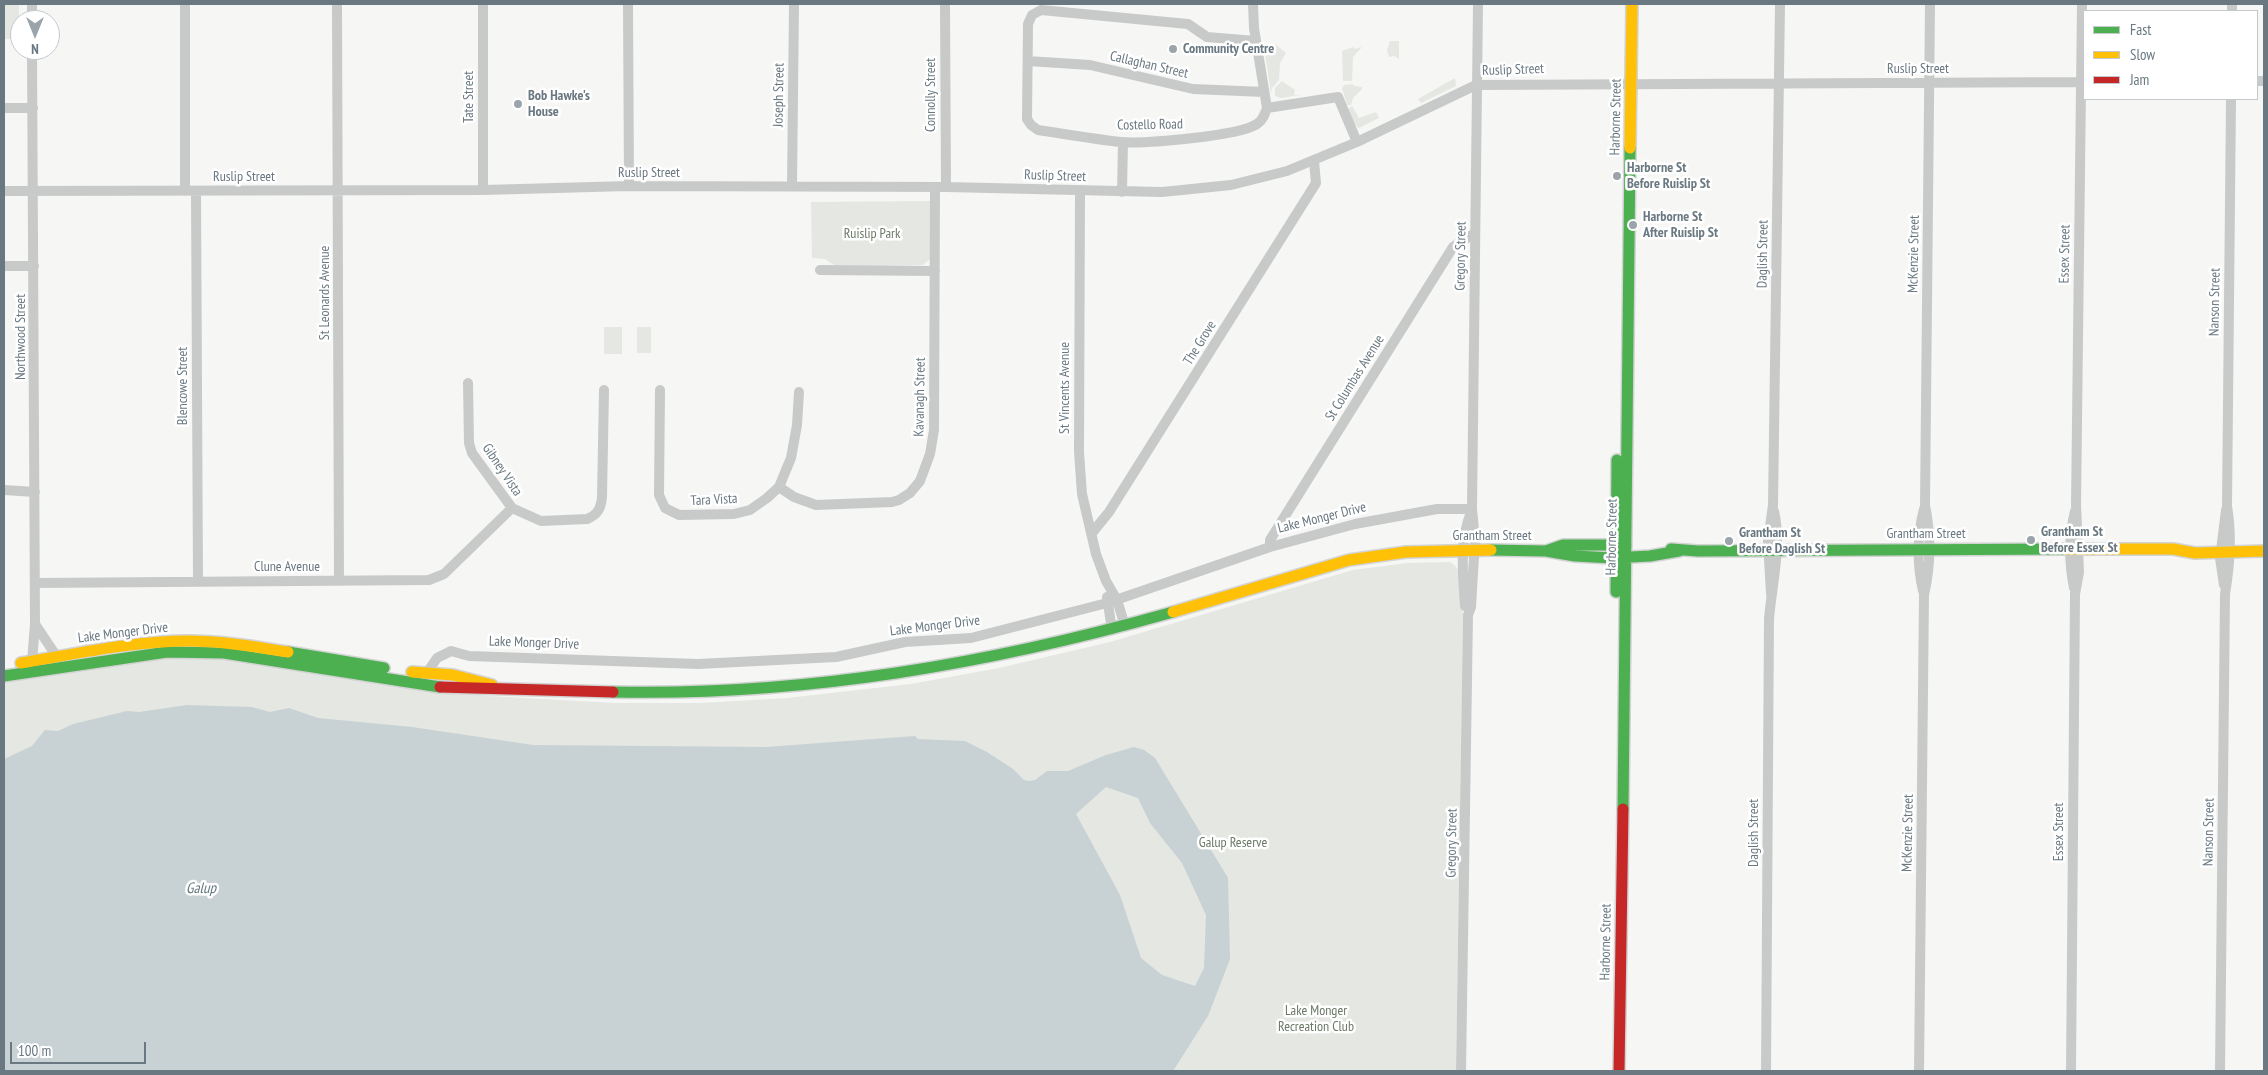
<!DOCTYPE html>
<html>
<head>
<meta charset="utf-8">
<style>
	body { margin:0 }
	#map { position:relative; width:2268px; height:1075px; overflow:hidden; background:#f6f6f5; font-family:"PT Sans Narrow",sans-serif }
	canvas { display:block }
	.frame { position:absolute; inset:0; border:5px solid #697881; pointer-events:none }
	.legend { position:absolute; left:2083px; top:10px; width:175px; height:90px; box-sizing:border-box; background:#fff; border:1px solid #c3c9cd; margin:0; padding:6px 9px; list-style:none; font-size:15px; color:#697881 }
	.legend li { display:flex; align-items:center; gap:10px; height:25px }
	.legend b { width:25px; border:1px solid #c3c9cd }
	.north { position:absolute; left:10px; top:10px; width:50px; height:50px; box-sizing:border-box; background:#fff; border:1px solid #c3c9cd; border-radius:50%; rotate:180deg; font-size:14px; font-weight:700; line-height:20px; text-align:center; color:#697881 }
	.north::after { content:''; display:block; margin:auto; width:18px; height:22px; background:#9aa4aa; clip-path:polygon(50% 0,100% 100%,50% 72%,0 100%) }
	.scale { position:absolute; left:10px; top:1042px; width:136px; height:22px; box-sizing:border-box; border:2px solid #697881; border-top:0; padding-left:6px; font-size:15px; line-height:18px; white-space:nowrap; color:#697881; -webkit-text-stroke:4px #fff; paint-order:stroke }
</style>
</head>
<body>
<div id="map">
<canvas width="2268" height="1075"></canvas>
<div class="frame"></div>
<ul class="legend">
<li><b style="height:6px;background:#4caf50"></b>Fast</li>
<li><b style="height:6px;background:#ffc107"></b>Slow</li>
<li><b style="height:6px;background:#c62828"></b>Jam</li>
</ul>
<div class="north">N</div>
<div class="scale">100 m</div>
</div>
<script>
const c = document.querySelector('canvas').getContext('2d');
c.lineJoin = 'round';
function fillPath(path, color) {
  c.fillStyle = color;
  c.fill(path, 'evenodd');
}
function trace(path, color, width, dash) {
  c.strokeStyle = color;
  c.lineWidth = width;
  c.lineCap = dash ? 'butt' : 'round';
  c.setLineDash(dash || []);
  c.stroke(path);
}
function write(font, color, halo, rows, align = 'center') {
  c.font = font + ' "PT Sans Narrow",sans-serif';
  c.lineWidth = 5;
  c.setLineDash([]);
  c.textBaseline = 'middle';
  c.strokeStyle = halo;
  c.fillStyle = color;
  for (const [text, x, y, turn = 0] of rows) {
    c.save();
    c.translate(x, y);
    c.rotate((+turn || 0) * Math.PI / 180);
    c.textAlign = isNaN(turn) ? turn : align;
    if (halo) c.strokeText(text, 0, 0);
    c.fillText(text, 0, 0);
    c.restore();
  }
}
fillPath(new Path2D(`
	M4 4H19V39H4Z
	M1390 41H1399V59L1394 56 1389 57 1387 50Z
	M1275 44 1286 53 1280 63 1279 80 1272 88 1271 93 1264 48H1272Z
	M1353 47 1355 49 1362 47 1353 57 1352 81H1343L1342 51Z
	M1455 78 1456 86 1421 103 1418 99Z
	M1282 81 1295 90 1294 95H1300L1281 98 1275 96V88Z
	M1353 84 1354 86 1362 87V89L1353 98 1351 105H1347L1342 88 1344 85Z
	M1352 106 1359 118 1376 112 1379 118 1359 128 1353 123 1348 109Z
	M932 201 930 259 923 265 837 267 825 259 812 258 811 202Z
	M604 327H622V354H604Z
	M637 327H651V353H637Z
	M1450 562C1466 570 1462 599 1463 615L1456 1071H4V681L168 657 226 658 412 687 489 696 615 703H701L787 698 911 684 999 668 1110 642 1353 570 1407 563Z`), '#e5e7e3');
fillPath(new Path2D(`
	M187 705 252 707 270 712 289 708 318 718 412 727 533 745 766 747 915 736 918 739 965 741 987 752 1013 769 1024 780 1029 781 1035 780 1047 771H1068L1106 755 1134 747 1144 750 1155 758 1228 878 1230 959 1208 1016 1173 1071H4V759L32 746 45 730 58 731 73 724 127 711 139 712ZM1106 787 1138 798 1150 823 1182 863 1206 915 1204 968 1195 986 1162 975 1141 958 1120 895 1076 814Z`), '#c8d1d3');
const fast = new Path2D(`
	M1671 549 1698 551 2066 549
	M1491 550 1546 551 1575 556 1612 558 1650 556 1679 551
	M1546 551 1563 545H1626
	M1616 592 1617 460
	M288 652 384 668
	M4 676 167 652 224 653 440 687
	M613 692C805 696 989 664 1173 612
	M1623 809 1630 148`);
const slow = new Path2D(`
	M1630 148 1632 4
	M2066 549H2173L2195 553 2264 551
	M1173 612 1349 560 1406 552 1491 550
	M21 663C76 654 133 641 189 641 222 641 255 647 288 652
	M412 672 453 675 492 685`);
const jam = new Path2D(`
	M440 687 613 692
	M1619 1071 1623 809`);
trace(fast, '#d2d3d3', 14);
trace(slow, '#d2d3d3', 14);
trace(jam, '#d2d3d3', 14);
trace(new Path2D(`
	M32 4V20
	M185 4V191
	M337 4 339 581
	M483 4V190
	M628 4 629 186
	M945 4 946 187
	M1253 4 1254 28 1267 108C1265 114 1263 120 1257 124 1239 136 1145 144 1121 142 1093 139 1065 134 1038 130L1031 125 1027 119 1028 24 1032 15 1041 10 1188 24 1207 37 1256 41
	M2232 11V4
	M1028 61 1090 65 1193 89 1264 92
	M2257 81H2264
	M4 108H33
	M1267 108 1338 97 1357 142
	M792 187 794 4
	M4 191 483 190 629 186 946 187 1162 192 1231 185 1287 171 1357 142 1476 85 2084 82
	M196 191 198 581
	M1080 191 1079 452 1082 494 1096 554 1106 581 1117 600 1125 626
	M1122 192 1123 142
	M4 266H34
	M820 270 935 271
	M468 383 469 443 472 453 512 508 541 521 587 519C597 515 601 509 602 497L604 390
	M660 390 659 495 665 508 679 515 734 514 750 510 767 498 779 487 791 458 797 425 799 392
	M779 487 794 497 816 505 892 502 899 500 910 493 920 481 930 454 934 430 935 187
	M4 490 35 492
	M1092 533 1109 512 1316 183 1314 161
	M1270 547V540L1453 247 1475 233
	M35 583 429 580 444 574 512 508
	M2224 585 2220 558 2226 510
	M2074 588C2069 563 2069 535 2075 511
	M1923 591C1917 565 1917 535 1924 509
	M1771 594 1768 541 1773 505 1780 4
	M1107 597 1112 630
	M1465 606C1463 575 1459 542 1471 512
	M35 624 57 657
	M32 662 35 624 32 50
	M424 677 437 658 451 651 469 656 698 664 836 657 905 642 971 638 1107 603 1270 547 1355 524 1437 509H1472
	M1461 1071 1468 615 1471 607 1475 540 1472 509 1478 4
	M1766 1071 1769 619C1772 583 1782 547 1774 511
	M1919 1071 1924 595C1931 565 1931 535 1925 505L1930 4
	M2071 1071 2075 594 2079 572 2076 505 2082 4
	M2220 1071 2225 594C2230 565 2232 535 2227 506L2231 99`), '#c8caca', 10);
trace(fast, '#4caf50', 11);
trace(slow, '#ffc107', 11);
trace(jam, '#c62828', 11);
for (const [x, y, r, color] of [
	[1173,49,5,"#9aa4aa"],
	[518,104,5,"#9aa4aa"],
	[1617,176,5,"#9aa4aa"],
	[1633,225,5,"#9aa4aa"],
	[2031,540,5,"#9aa4aa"],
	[1729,541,5,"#9aa4aa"]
]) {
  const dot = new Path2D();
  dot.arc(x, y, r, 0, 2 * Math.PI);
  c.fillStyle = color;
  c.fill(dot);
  trace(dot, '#fff', 2);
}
write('bold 14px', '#697881', '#fff', [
	["Community Centre",1183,49],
	["Bob Hawke's",528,96],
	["House",528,112],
	["Harborne St",1627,168],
	["Before Ruislip St",1627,184],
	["Harborne St",1643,217],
	["After Ruislip St",1643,233],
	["Grantham St",2041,532],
	["Before Essex St",2041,548],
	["Grantham St",1739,533],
	["Before Daglish St",1739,549]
], 'left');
write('14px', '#697881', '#fff', [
	["Callaghan Street",1149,65,13],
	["Ruslip Street",1918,69],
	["Ruslip Street",1513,70,-2],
	["Joseph Street",779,95,-89],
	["Connolly Street",931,95,-90],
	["Tate Street",469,97,-90],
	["Harborne Street",1616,117,-89],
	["Costello Road",1150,125,-1],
	["Ruslip Street",649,173],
	["Ruslip Street",1055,176,2],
	["Ruslip Street",244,177],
	["Daglish Street",1763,254,-89],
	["McKenzie Street",1914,254,-89],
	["Essex Street",2065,254,-89],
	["Gregory Street",1461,256,-89],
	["St Leonards Avenue",325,293,-90],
	["Nanson Street",2215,302,-89],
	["Northwood Street",21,337,-90],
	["The Grove",1200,343,-58],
	["St Columbas Avenue",1355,378,-58],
	["Blencowe Street",183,386,-90],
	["St Vincents Avenue",1065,388,-90],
	["Kavanagh Street",920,397,-89],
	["Gibney Vista",502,470,56],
	["Tara Vista",714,500,-3],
	["Lake Monger Drive",1322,518,-14],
	["Grantham Street",1926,534],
	["Grantham Street",1492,536],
	["Harborne Street",1612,537,-89],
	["Clune Avenue",287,567],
	["Lake Monger Drive",935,626,-7],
	["Lake Monger Drive",123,633,-7],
	["Lake Monger Drive",534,643,2],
	["Essex Street",2059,832,-90],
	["Nanson Street",2209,832,-89],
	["Daglish Street",1754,833,-90],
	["McKenzie Street",1908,833,-89],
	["Gregory Street",1452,843,-89],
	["Harborne Street",1606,942,-89]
]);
write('14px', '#6c7967', '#fff', [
	["Ruislip Park",872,234],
	["Galup Reserve",1233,843],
	["Lake Monger",1316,1011],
	["Recreation Club",1316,1027]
]);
write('italic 15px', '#65787e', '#fff', [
	["Galup",201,889]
]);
</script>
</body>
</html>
